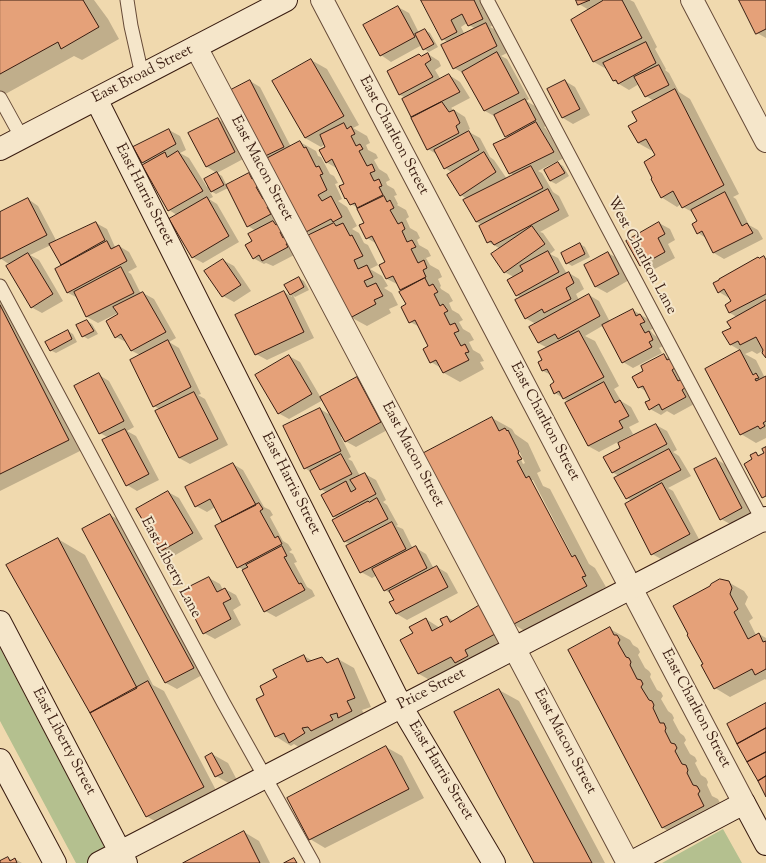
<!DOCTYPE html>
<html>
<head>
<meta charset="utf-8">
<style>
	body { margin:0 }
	canvas { display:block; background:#f0d9ae }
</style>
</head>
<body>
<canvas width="766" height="863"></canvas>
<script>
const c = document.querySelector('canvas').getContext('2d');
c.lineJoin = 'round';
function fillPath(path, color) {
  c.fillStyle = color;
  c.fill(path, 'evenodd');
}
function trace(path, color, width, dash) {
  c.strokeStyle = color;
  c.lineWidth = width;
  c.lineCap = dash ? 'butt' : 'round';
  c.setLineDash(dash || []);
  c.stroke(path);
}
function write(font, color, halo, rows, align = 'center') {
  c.font = font + ' "Sorts Mill Goudy",serif';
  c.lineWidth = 4;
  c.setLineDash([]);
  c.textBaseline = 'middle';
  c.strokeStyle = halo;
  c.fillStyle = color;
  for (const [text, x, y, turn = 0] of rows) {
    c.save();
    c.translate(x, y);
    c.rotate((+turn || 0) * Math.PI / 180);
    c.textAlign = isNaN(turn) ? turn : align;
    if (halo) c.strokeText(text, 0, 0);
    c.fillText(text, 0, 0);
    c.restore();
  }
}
fillPath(new Path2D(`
	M0 648 113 863H76L0 721Z
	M723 829 742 863H662Z`), '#b4c08f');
fillPath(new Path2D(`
	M0 0H94L108 19 119 39 82 60 74 56 0 97Z
	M422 0H480L493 25 490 27 496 30 507 53 501 56 507 59 529 99 526 101 535 106 546 126 544 127 546 129 564 158 538 171 542 173 553 192 559 196 569 216 540 232 543 233 555 250 550 254 558 258 567 274 569 273 579 279 584 289 576 294 579 300 589 295 599 301 610 322 633 310 651 321 655 328 650 330 653 334 660 339 663 346 659 348 662 353 633 368 623 362 604 325 585 336 595 341 619 386 614 389 621 401 631 407 639 422 629 427 633 434 599 452 588 446 569 402 555 393V382L551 375 543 371V360L548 348 538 343 536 324 525 318 521 298 517 295 514 277 504 272 501 249 488 242 483 225 476 222 467 199 461 195 453 173 445 168 438 155 428 149 414 117 411 116 406 98 400 95 388 71 419 55 423 57 428 54 439 61 441 66 435 70 441 80 449 75 460 82 470 98 451 108 465 117 470 129 467 131 480 138 490 157 494 160 507 179 514 175 510 173 509 138 506 136 496 117 485 111 465 74 454 68 449 43 443 39ZM467 23 469 25 476 29 465 35 461 27Z
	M577 0H630L634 2 657 47 655 49 666 69 665 70 669 73 679 92 690 99 739 194 733 197 736 199 749 225 758 230 763 239 724 259 714 253 706 238 698 233V222L694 213 683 207 681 204 677 207 661 197 656 156 654 152 638 143V121L654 101 646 96 639 84 629 90 614 81 608 70 594 62 573 20 589 10 579 4Z
	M740 0H766V38L757 33Z
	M398 7 409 13 419 33 425 30 430 33 438 47 429 52 424 49 422 45 391 62 381 55Z
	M311 60 327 69 359 125 353 128 367 136 370 143 366 145 368 150 376 154 378 158 374 160 379 169 387 174 390 180 386 182 387 185 394 189 397 195 394 196 398 204 397 205 406 210 409 217 406 219 410 228 417 232 420 238 417 240 419 245 428 250 431 256 426 258 430 265 439 270 442 277 438 279 441 286 440 287 441 289 449 294 453 301 449 303 452 310 459 314 463 320 459 322 463 329 470 333 474 340 469 342 473 350 480 354 484 361 480 362 484 369 460 382 444 373 441 368 431 362 430 346 420 327 410 322 407 304 403 291 399 285 387 279 386 263 377 244 367 238 361 225 365 223 358 208 351 204 348 199 346 198V184L338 169 326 162 327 147 325 144 321 147 305 138Z
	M250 81 260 87 291 147 300 142 316 151 318 156 321 157 330 174 334 176 338 183 335 184 342 199 338 201 347 207 357 226 352 229 359 233 364 243 368 245 378 265 370 269 382 276 388 286 384 288 392 293 398 305 389 309 391 313 367 326 345 314 312 235 301 228 268 166Z
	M565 81 575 87 590 115 573 124 563 118Z
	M218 119 229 126 245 158 217 173 207 167 190 134Z
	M169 130 180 136 186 150 180 153 189 158 207 187 217 173 222 176 227 186 249 174 267 184 281 221 276 223 279 225 298 253 273 266 266 263 264 264 253 258V242L256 231 248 226 228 188 216 194 209 190 213 197 209 199 217 204 239 242 203 263 192 257 177 215 169 210 146 164 142 162Z
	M558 163 563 166 569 176 556 184 550 181Z
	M28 199 38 206 57 242 96 223 107 229 115 247 119 246 129 252 137 267 128 272 131 274 141 294 143 293 154 299 176 338 169 342 179 348 201 394 198 395 205 399 228 445 190 464 179 458 161 410 154 406 140 355 132 351 128 343 116 337 107 321 119 315 118 313 98 323 87 317 78 298 68 293 57 270 64 266 62 264 51 245 30 255 39 260 63 301 42 313 31 307 10 265 0 258V214Z
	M659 223 670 229 675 240 668 244 675 258 651 271 641 265Z
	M580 244 585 247 590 257 572 266 567 263Z
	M608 253 619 259 629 280 607 293 596 287 586 266Z
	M764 257 766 258V358L763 353 764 350 757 354 752 351 745 354 756 360 765 378 766 377V438L756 443 741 434 706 369 741 351 731 345 724 333 732 328 737 317 730 313 726 305 732 301 729 298 719 292Z
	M223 260 234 266 251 291 234 302 223 296Z
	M299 278 304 281 309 290 295 297 293 295 314 338 267 360 256 354 284 292 292 297 286 285Z
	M0 292 84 449 0 491Z
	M87 321 92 324 98 334 88 339 83 336Z
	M68 331 73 334 77 342 56 353 50 350Z
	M663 355 681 365 696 403 674 415 667 411 661 415 650 409 651 400 647 392 639 387 645 372Z
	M289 356 300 362 321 398 357 378 368 384 391 428 356 447 345 441 343 436 341 437 351 457 348 459 352 461 360 476 365 474 376 480 386 500 383 502 387 505 398 525 396 526 403 529 413 549 416 548 426 554 434 569 437 567 447 573 458 593 407 620 397 614 395 600 393 595 385 590 377 575 372 578 361 572 351 545 344 541 337 518 333 516 327 493 321 489 312 473 305 468 320 409 332 416 323 400 289 419 278 413Z
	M99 375 109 381 134 427 127 431 136 436 159 480 137 491 127 485 109 438 100 433Z
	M492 418 512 429 515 434 528 443 541 471 537 473 543 486 550 489 589 564 595 568 606 587 602 589 606 597 533 636 513 624ZM509 435 512 437 525 463 523 464ZM530 480H533L575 561 573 562Z
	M656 425 667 431 677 450 673 452 679 456 691 476 668 488 673 491 700 541 663 560 652 554 626 504 632 501 627 498 619 476 612 472 621 448Z
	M716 459 726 465 752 514 732 525 721 519Z
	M233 464 243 470 264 507 270 510 273 515 270 517 283 541 288 544 292 550 289 552 293 554 297 562 294 563 307 587 312 590 315 596 276 617 265 611 244 570 238 567 223 523 215 507 207 512 196 506Z
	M168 492 179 498 203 539 172 557 161 550Z
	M110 515 121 521 204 674 177 689 166 683 83 530Z
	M58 539 85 555 153 685 164 691 219 796 162 825 146 816Z
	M209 578 220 584 223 590 225 589 236 595 241 605 233 610 241 625 215 639 204 633Z
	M728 582 744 591 748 597 745 604 753 618 749 621 756 635 759 634 766 638V680L765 679 730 697 715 688 704 665Z
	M480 607 510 643 435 683 419 674 401 640 414 633 426 619 440 628 444 625 447 617 454 621Z
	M610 629 630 640 633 645 638 648 640 652 638 655 645 668 649 671 651 674 650 677 657 690 661 692 663 696 661 699 668 711 672 714 674 718 673 720 680 733 684 736 686 740 684 743 690 754 695 757 697 761 695 763 701 775 706 778 708 782 707 785 712 796 718 799 720 803 718 806 683 839 663 828 569 650Z
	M304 656 313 661 321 658 330 663 338 659 354 668 371 707 362 710 367 720 317 737 320 743 305 751 294 744 291 746 275 736 266 695 279 677Z
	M499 690 519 701 605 863H536Z
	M386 747 402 756 424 798 325 848 310 839Z
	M212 754 228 763 238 782 232 785 216 776Z
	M244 832 259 841 270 863H185Z
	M8 858 12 860 15 859 22 863H0Z`), '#0003');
const building = new Path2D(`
	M0 0H83L99 27 61 49 58 42 0 74Z
	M421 0H474L483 19 468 26 462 14 451 20 457 32 442 40Z
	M576 0H590L578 5Z
	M604 0H622L642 38 593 62 571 20Z
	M739 0H766V29L756 34Z
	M398 6 415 37 380 56 363 25Z
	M486 23 497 46 453 69 441 45Z
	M425 29 434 44 423 50 415 34Z
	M646 42 656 63 618 84 616 80 613 81 603 63Z
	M497 52 519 93 484 111 462 72Z
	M428 53 431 60 425 64 433 77 399 95 387 71 419 54 421 56Z
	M311 59 344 116 305 138 272 81Z
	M659 65 669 85 645 97 634 77Z
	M449 74 460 92 411 117 402 99Z
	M250 80 284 147 261 158 227 92Z
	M565 80 580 109 562 118 547 89Z
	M675 89 724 185 682 208 673 191 661 198 651 179 652 178 644 162 655 155 646 139 638 143 628 126 637 121 632 112Z
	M525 99 536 120 505 137 494 115Z
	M442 102 449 112 454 110 460 123 456 126 459 133 427 150 411 118Z
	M218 118 235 152 206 167 188 133Z
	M536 122 554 152 509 174 493 144 506 138Z
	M344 123 347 129 351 126 355 134 351 136 356 146 360 144 363 149 359 151 367 166 372 164 375 171 370 173 374 181 379 179 382 186 379 187 383 195 357 208 355 203 350 205 346 198 345 199 339 186 344 184 332 159 326 163 319 150 325 147 320 135Z
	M169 129 176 144 142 163 133 147Z
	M469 131 479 150 444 169 434 150Z
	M300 141 304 148 306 147 316 167 319 166 323 174 320 175 327 190 318 195 322 201 331 196 342 217 333 222 331 219 306 232 264 160Z
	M178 151 203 191 168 211 142 165 165 152 167 157Z
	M484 152 496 172 460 196 447 175Z
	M558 162 565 173 550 181 544 170Z
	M531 166 543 188 476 222 463 200Z
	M217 172 224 185 211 192 204 179Z
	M249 173 252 179 256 177 260 184 256 187 263 199 266 197 271 205 267 207 271 214 247 227 226 185Z
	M548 189 559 210 494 245 491 241 487 243 479 226Z
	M725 192 742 226 747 223 753 233 713 253 702 231 697 234 692 224 697 221 691 210Z
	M384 196 387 202 390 200 394 208 390 210 398 224 402 222 405 229 402 231 407 242 412 240 416 247 411 249 418 263 424 260 427 268 423 270 426 277 400 290 393 276 386 279 379 265 385 262 372 236 366 239 359 225 364 223 357 209Z
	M207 197 229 236 192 258 169 219Z
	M28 198 47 235 0 259V212Z
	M273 221 276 225 279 223 283 230 280 232 283 238 286 236 290 242 286 244 288 247 262 261 259 255 253 259 245 245 252 241 248 234Z
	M96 222 105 240 61 265 49 244Z
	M659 222 665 234 658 238 665 252 640 266 626 241Z
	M334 223 336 226 343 223 350 236 352 235 363 256 354 260 358 269 367 265 373 277 364 281 367 287 376 283 383 296 374 300 376 304 350 318 307 236Z
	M532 226 545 244 504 273 491 254Z
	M107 241 111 249 119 245 127 261 67 293 55 269Z
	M580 243 585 254 566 264 561 253Z
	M548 251 559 272 516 296 507 280 523 271 520 266Z
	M608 252 619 274 595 287 584 265Z
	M28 253 53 294 31 308 6 266Z
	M764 256 766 260V294L729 313 725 305 731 301 724 289 718 293 713 283 719 280V279L758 257 759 258Z
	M223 259 241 285 222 297 204 271Z
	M121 267 134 293 86 317 74 292Z
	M569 272 574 283 566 288 571 299 544 313 542 309 525 319 515 300Z
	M299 277 304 287 290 295 284 285Z
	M425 278 429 286 433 284 438 292 434 294 440 306 443 304 448 311 444 313 450 325 455 323 459 331 454 333 461 346 465 344 469 352 465 353 469 360 443 373 436 360 430 363 423 349 428 346 415 320 409 323 401 307 406 304 399 292Z
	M284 291 304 332 255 355 235 315Z
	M143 292 166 332 131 351 121 334 115 338 106 321 118 314 113 307Z
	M589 294 600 316 558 339 555 334 538 343 529 327Z
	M766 300V358L762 353 763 350 756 337 740 345 738 341 730 345 722 332 731 328 727 322Z
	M0 305 69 440 0 474Z
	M633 309 636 316 640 314 645 322 640 324 645 333 649 331 653 340 649 342 652 347 622 363 602 325Z
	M87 320 94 331 82 337 76 325Z
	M68 330 72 339 50 351 45 342Z
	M579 331 604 377 563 399 559 391 554 394 550 385 554 382 547 369 542 371 538 362 542 360 538 352Z
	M168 340 191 387 153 407 130 360Z
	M740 350 753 375 756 373 759 378 755 379 756 381 766 376V421L763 423 765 426 760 429 758 426 740 435 705 369Z
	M664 354 667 360 671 358 676 367 672 370 678 381 682 379 686 387 682 390 686 397 662 410 659 404 649 410 645 402 650 400 643 386 638 388 632 377 643 371 641 366Z
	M289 355 312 394 278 414 255 375Z
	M99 373 124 421 99 434 74 386Z
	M357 377 381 422 345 442 320 397Z
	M604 382 615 403 620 400 629 416 619 421 623 428 588 446 565 403Z
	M194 392 218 439 179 458 155 411Z
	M320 408 341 451 304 469 283 426Z
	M492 417 499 431 505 428 507 431 508 430 519 452 518 453 522 459 517 461 526 478 529 476 572 557 575 555 586 576 582 577 587 586 512 625 422 454Z
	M656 424 667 444 612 473 603 457 620 448 618 443Z
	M125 429 149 474 126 486 102 440Z
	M766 447V496L762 498 744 464 752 459 750 455 756 452 758 456 764 453 762 449Z
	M669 449 681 470 626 499 614 478Z
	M341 454 352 474 320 490 310 471Z
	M716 458 742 508 720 520 694 469Z
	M233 463 256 505 222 522 210 499 195 507 185 487Z
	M365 473 376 494 333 517 321 495 346 481 351 492 356 489 350 480Z
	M662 483 690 534 651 555 625 504Z
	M168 491 193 533 161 551 136 509Z
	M377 498 388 519 344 542 332 520 368 501 369 502Z
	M259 503 263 509 260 511 275 538 278 536 282 544 237 568 215 526Z
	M110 514 194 668 165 683 82 529Z
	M392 522 406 549 360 573 346 546Z
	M58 538 137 688 90 713 6 565Z
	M282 546 287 556 284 557 299 584 301 583 305 590 264 612 242 570 248 567 246 565Z
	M416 546 427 568 384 591 372 569Z
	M437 566 448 587 396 614 389 602 394 600 389 591Z
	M209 577 217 592 225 588 231 599 223 603 231 619 203 634 181 591Z
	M720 579 729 581 732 588 730 594 738 609 734 612 748 639 759 633 763 642 766 641V669L755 675 752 669 714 689 701 665 703 664 687 635 688 634 673 606 710 586 711 584Z
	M480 605 495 634 465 650 468 656 455 663 451 657 418 674 400 640 413 633 409 627 426 618 432 631 443 625 440 619 447 616 450 622Z
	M610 627 614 635H617L620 640 618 643 626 657 629 658 631 662 630 665 637 679 641 680 643 684 641 687 649 700 652 701 654 705 653 708 660 723H664L666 728 665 731 671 743 675 744 677 748 675 751 682 764 686 765 688 770 687 773 693 785 697 786 700 791 698 794 704 806 662 828 568 650Z
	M304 655 307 662 322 657 327 663 338 658 355 698 347 701 352 711 338 718 337 713 330 715 333 720 311 731 308 727 302 728 305 733 289 743 284 733 275 737 256 699 264 695 260 686 277 677 273 670Z
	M148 681 204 787 146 817 90 713Z
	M499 689 592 863H534L498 796 454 712Z
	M766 703V728L737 744 727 724Z
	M766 728V752L747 762 737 744Z
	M386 746 409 789 309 840 287 798Z
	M766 752V776L758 781 747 762Z
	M212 753 223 773 215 777 205 757Z
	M766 776V797L758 781Z
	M244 831 260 863H183Z
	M8 857 10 861 15 858 17 863H0V861Z
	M294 858 297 863H284Z`);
fillPath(building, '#e5a179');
trace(building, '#391c10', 1);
const lane = new Path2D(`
	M127 0 131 26 142 75
	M487 0 765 525
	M0 98 22 138
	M0 286 223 702 313 863`);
const street = new Path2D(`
	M322 0 744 803
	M692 0 766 141
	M196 47 628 863`);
const secondary = new Path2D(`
	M96 99 401 706 494 863
	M0 149 286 0
	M0 622 126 863
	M0 760 55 863
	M99 863 766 518
	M630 863 744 803 766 844`);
trace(lane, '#674b38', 15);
trace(street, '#674b38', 24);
trace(secondary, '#391c10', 24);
trace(lane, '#f5e6ca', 13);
trace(street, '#f5e6ca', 22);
trace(secondary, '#f5e6ca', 22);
write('15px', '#391c10', '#f5e6ca', [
	["East Broad Street",143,75,-27],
	["East Charlton Street",393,136,62],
	["East Macon Street",261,169,62],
	["East Harris Street",144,195,63],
	["West Charlton Lane",641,256,62],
	["East Charlton Street",544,422,62],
	["East Macon Street",412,455,62],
	["East Harris Street",290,484,63],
	["East Liberty Lane",170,568,62],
	["Price Street",432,690,-27],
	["East Charlton Street",695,709,62],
	["East Liberty Street",63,742,62],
	["East Macon Street",564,742,62],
	["East Harris Street",440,771,59]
]);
</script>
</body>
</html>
